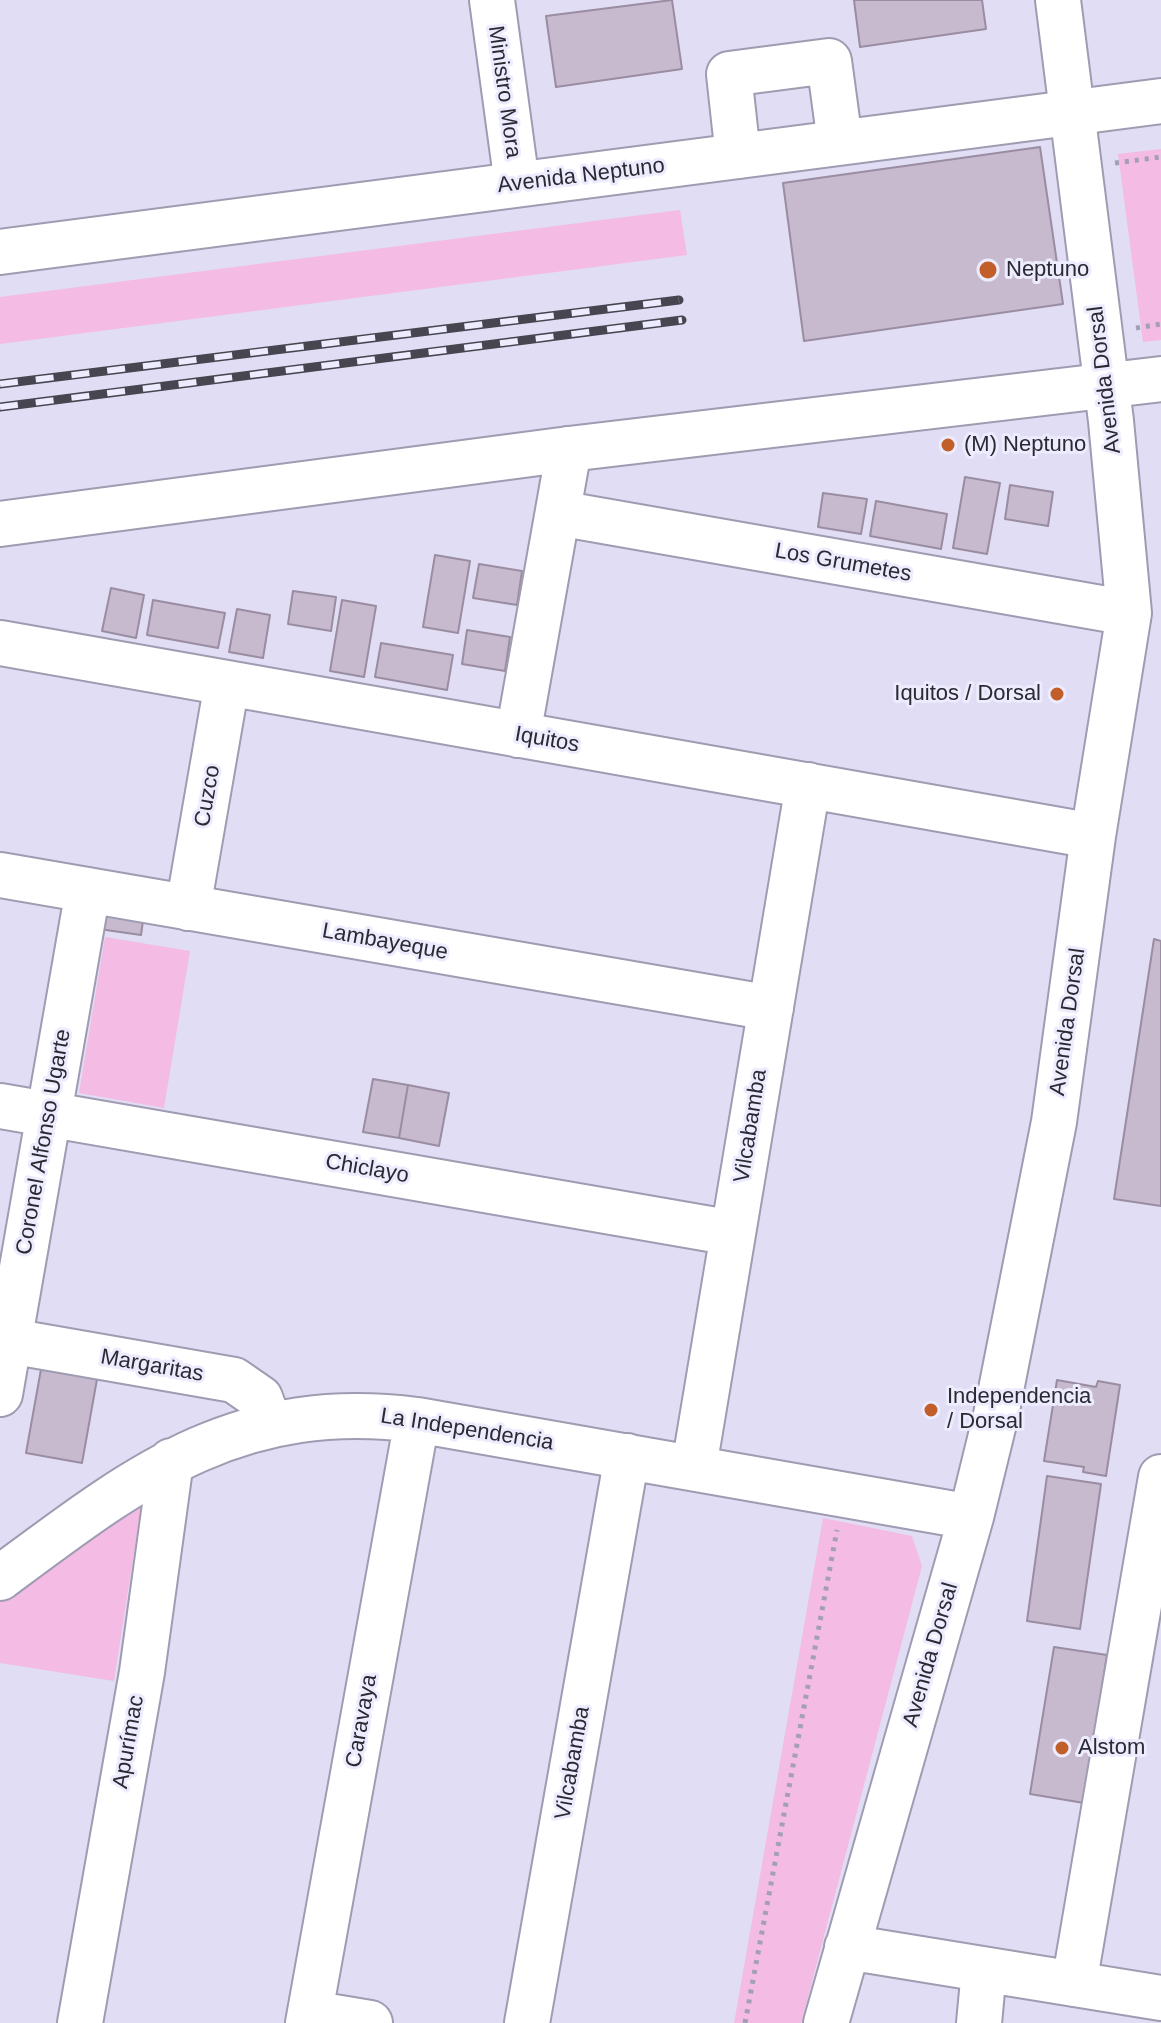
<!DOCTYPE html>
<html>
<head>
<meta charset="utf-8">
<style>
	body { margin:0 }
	canvas { display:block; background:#e0ddf4 }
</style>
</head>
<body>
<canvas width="1161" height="2023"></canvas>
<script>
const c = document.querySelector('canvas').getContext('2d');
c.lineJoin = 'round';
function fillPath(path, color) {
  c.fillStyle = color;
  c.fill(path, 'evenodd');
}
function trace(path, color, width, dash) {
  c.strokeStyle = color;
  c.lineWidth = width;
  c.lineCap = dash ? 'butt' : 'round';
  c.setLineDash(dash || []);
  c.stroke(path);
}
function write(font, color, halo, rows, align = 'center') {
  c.font = font + ' Arial,sans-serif';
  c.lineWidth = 6;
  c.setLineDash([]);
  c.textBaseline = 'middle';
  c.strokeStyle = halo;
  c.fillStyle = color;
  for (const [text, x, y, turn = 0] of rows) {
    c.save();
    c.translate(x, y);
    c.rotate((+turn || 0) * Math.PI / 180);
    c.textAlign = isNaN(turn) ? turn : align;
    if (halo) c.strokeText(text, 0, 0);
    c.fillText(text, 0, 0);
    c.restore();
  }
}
fillPath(new Path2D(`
	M1161 149V340L1143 342 1118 154Z
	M680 210 687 255 0 344V297Z
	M105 937 190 951 164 1108 79 1093Z
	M143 1494 114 1681 0 1663V1598Z
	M823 1518 912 1536 922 1566 801 2023H734Z`), '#f4bbe4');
const building = new Path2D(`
	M672 0 682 69 556 87 546 16Z
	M854 0H982L986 29 860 47Z
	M1040 147 1063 304 804 341 783 183Z
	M965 477 1000 483 987 554 953 548Z
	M1010 485 1053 492 1048 526 1005 519Z
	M823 493 867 499 861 534 818 527Z
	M876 501 947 514 941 549 870 536Z
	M435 555 470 561 458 633 423 627Z
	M479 564 522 571 517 605 473 598Z
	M111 588 144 595 136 638 102 631Z
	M293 591 336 597 331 631 288 624Z
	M153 600 225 613 218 648 147 635Z
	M342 600 376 606 364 677 330 671Z
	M237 609 270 615 263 658 229 652Z
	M467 630 510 637 505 671 462 664Z
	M381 643 453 655 447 690 375 677Z
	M101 908 144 914 141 935 99 929Z
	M1154 939 1161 941V1206L1114 1199Z
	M373 1079 408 1085 399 1138 363 1132Z
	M408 1085 449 1093 439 1146 399 1138Z
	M43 1358 99 1368 82 1463 26 1453Z
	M1057 1380 1096 1387 1098 1381 1120 1385 1106 1476 1083 1472 1084 1467 1044 1461Z
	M1047 1476 1101 1484 1080 1629 1027 1621Z
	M1054 1647 1107 1655 1084 1803 1030 1794Z`);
fillPath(building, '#c7bace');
trace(building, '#9a8da1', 2);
const minor = new Path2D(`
	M492 0 517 184
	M738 156 729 74 829 61 840 142
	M558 513 1129 613
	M0 643 1093 836
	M518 735 569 449
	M0 875 771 1008
	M188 908 227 683
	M0 1106 733 1233
	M10 1341 234 1380 260 1398 270 1425
	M0 1394 88 890
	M694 1467 808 785
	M0 1578C136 1477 236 1397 417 1420L971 1517
	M847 1947 1161 1998
	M1074 1984 1161 1477
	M310 2013 370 2023
	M80 2023 142 1672 171 1461
	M308 2023 417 1420
	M527 2023 627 1456
	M826 2023 971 1517 996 1415 1054 1122 1093 836 1129 613 1111 421 1058 0
	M979 2023 984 1970`);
const major = new Path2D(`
	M0 252 1161 101
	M0 524 569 449 1161 379`);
trace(minor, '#9f9cb2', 48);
trace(major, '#9f9cb2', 48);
trace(new Path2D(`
	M1115 163 1161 157
	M1136 328 1161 324
	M745 2023 837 1530`), '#a3a0b3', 5, [4, 6]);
trace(minor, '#fff', 44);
trace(major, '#fff', 44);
const rail = new Path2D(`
	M0 384 679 300
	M0 407 682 320`);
trace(rail, '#474550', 9);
trace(rail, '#edebfe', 6, [18]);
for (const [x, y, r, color] of [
	[988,270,10,"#c25e29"],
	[948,445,8,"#c25e29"],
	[1057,694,8,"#c25e29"],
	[931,1410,8,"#c25e29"],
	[1062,1748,8,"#c25e29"]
]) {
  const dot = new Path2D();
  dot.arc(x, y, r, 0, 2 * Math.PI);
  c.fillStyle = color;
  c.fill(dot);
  trace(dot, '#edebfe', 3);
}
write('22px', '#2b2a33', '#edebfe', [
	["Ministro Mora",504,92,82],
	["Avenida Neptuno",581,176,-7],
	["Avenida Dorsal",1105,380,-97],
	["Los Grumetes",843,563,10],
	["Iquitos",547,740,10],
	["Cuzco",208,796,-80],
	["Lambayeque",385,942,10],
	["Avenida Dorsal",1068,1022,-82],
	["Vilcabamba",751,1126,-81],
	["Coronel Alfonso Ugarte",44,1142,-80],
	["Chiclayo",367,1169,10],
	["Margaritas",152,1366,10],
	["La Independencia",467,1430,9],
	["Avenida Dorsal",931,1655,-74],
	["Caravaya",362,1721,-80],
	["Apurímac",129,1742,-80],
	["Vilcabamba",573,1763,-80]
]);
write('22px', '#2b2a33', '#edebfe', [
	["Neptuno",1006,270],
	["(M) Neptuno",964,445],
	["Iquitos / Dorsal",1041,694,"right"],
	["Independencia",947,1397],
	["/ Dorsal",947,1422],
	["Alstom",1078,1748]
], 'left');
</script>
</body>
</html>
